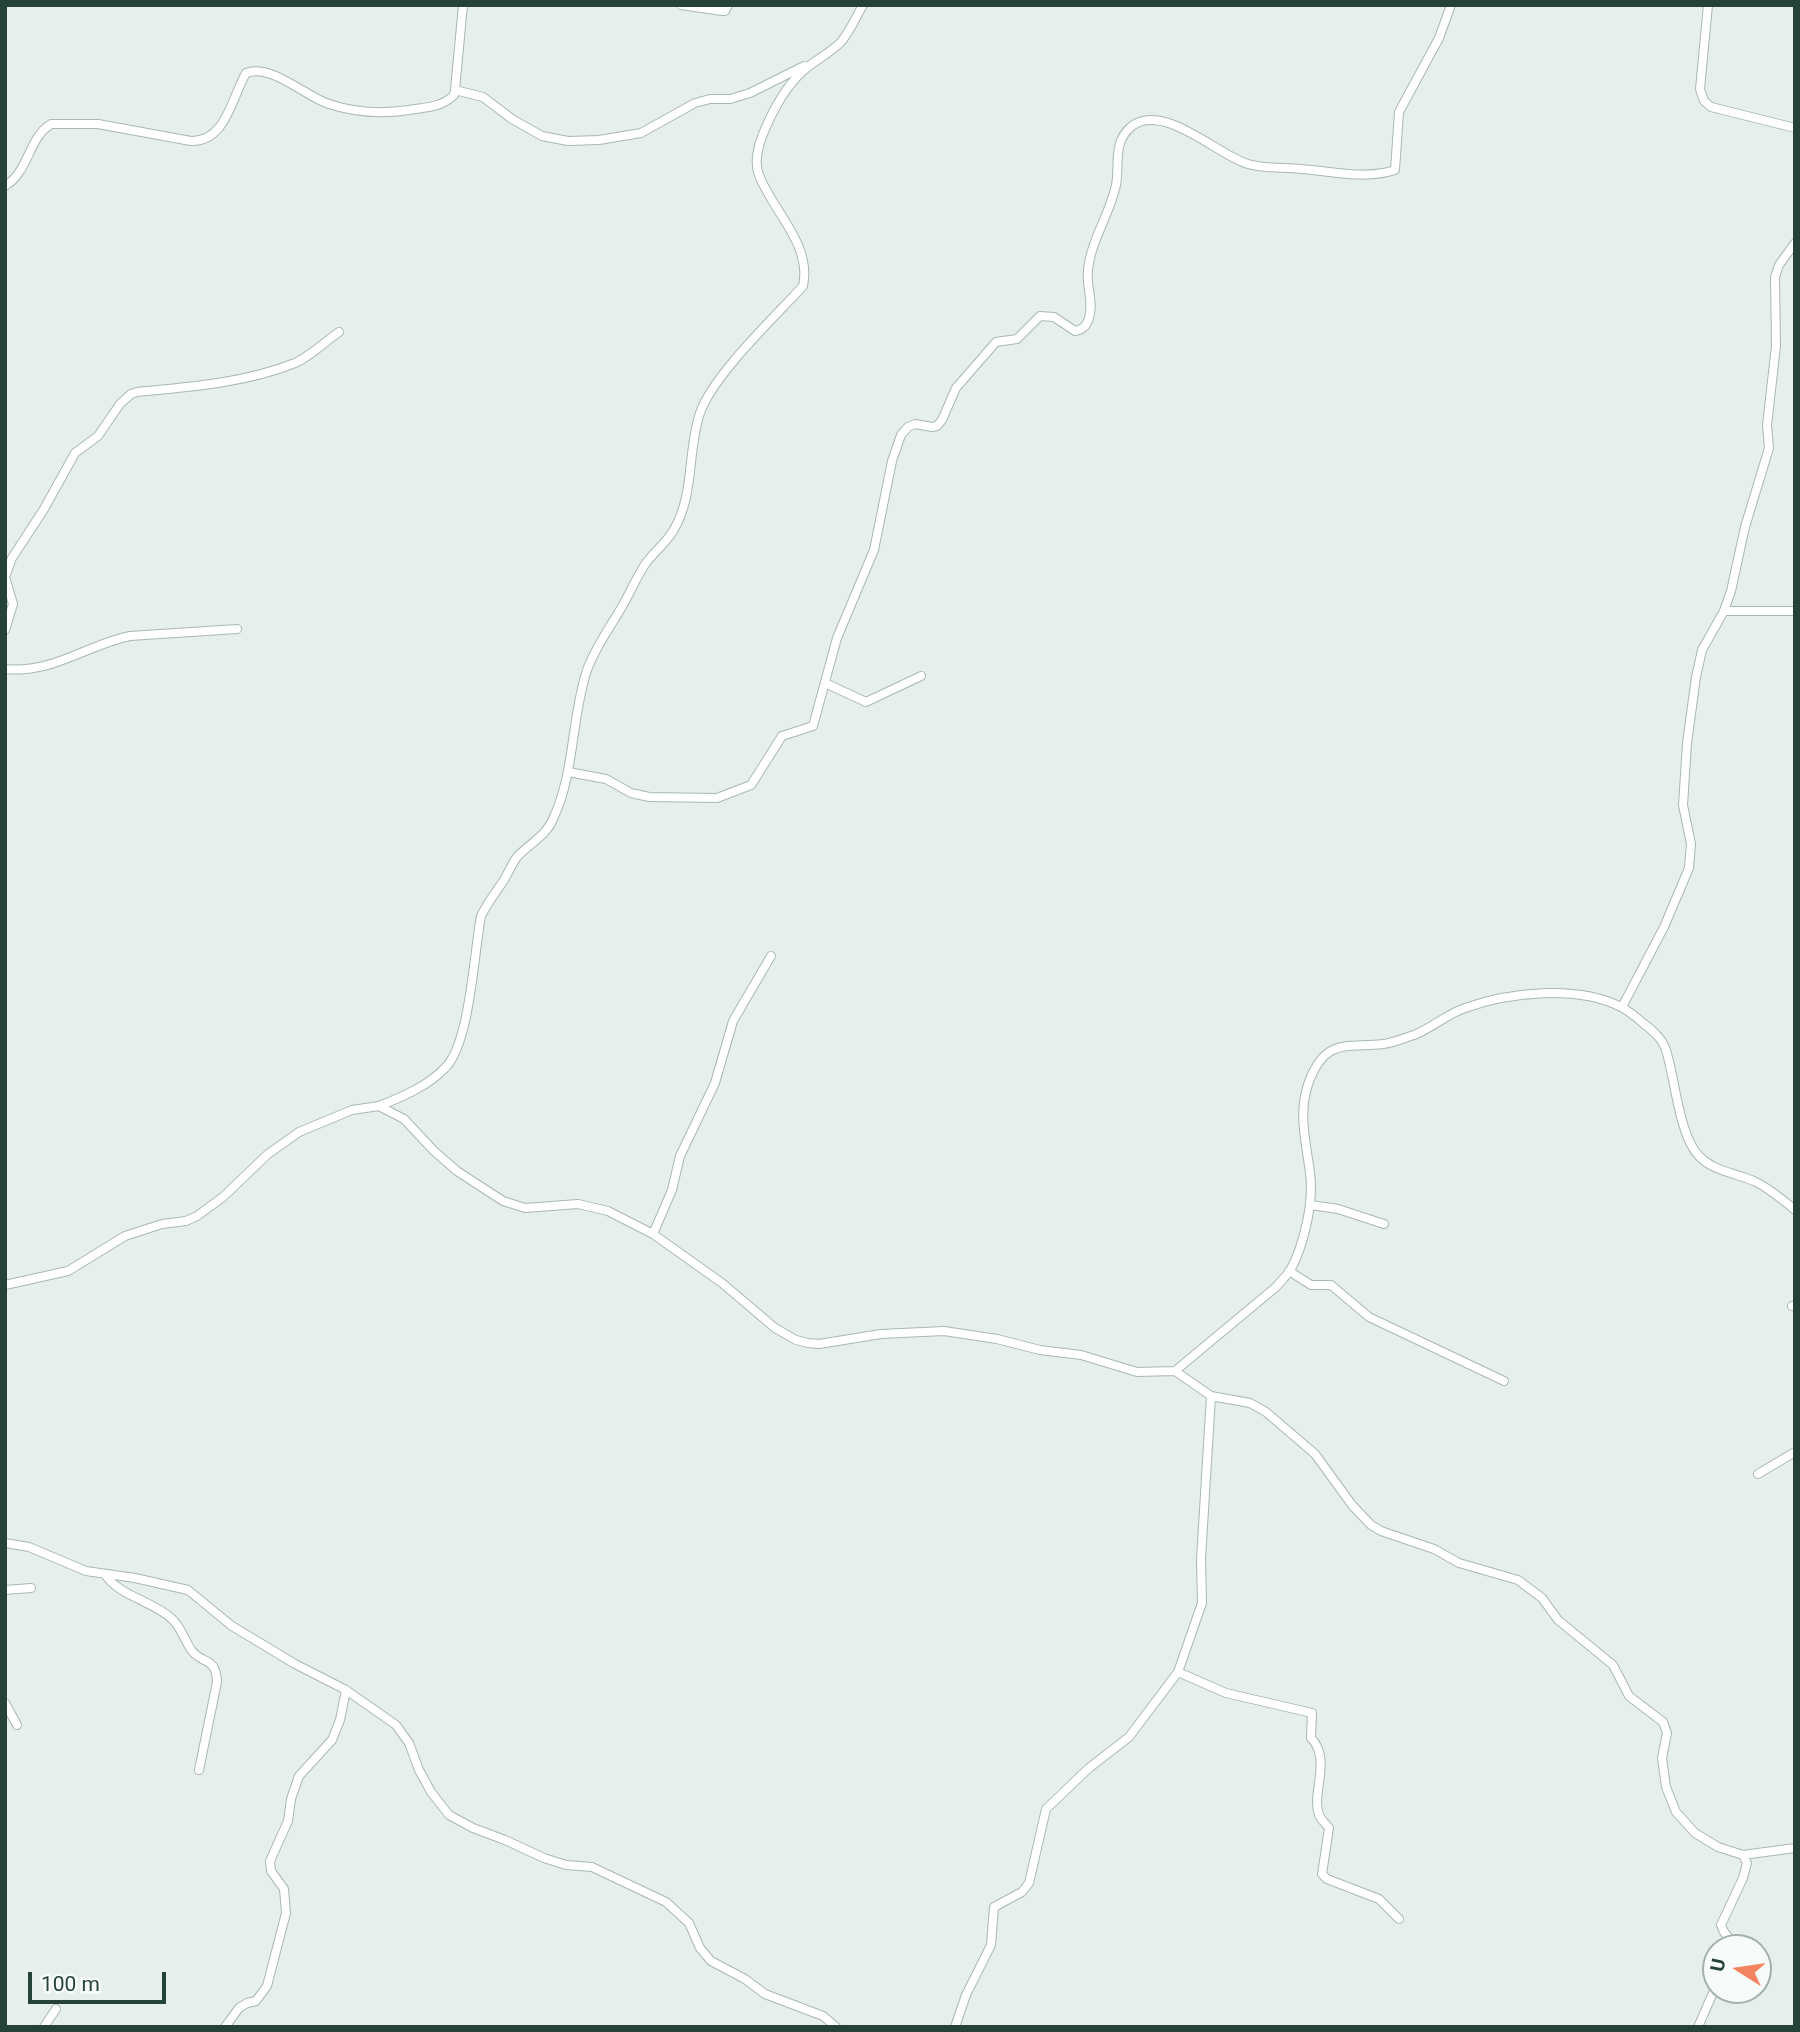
<!DOCTYPE html>
<html>
<head>
<meta charset="utf-8">
<style>
	body { margin:0 }
	#map { position:relative; width:1800px; height:2032px; overflow:hidden; background:#e6efeb; font-family:Roboto,sans-serif }
	canvas { display:block }
	.frame { position:absolute; inset:0; border:7px solid #24423a; pointer-events:none }
	.north { position:absolute; left:1702px; top:1934px; width:70px; height:70px; box-sizing:border-box; background:#f7fbf9; border:2px solid #a3b1ad; border-radius:50%; rotate:282deg; font-size:19px; font-weight:700; line-height:28px; text-align:center; color:#24423a }
	.north::after { content:''; display:block; margin:auto; width:24px; height:32px; background:#f4845f; clip-path:polygon(50% 0,100% 100%,50% 72%,0 100%) }
	.scale { position:absolute; left:28px; top:1972px; width:138px; height:32px; box-sizing:border-box; border:4px solid #24423a; border-top:0; padding-left:9px; font-size:21px; line-height:24px; white-space:nowrap; color:#24423a; -webkit-text-stroke:5px #f7fbf9; paint-order:stroke }
</style>
</head>
<body>
<div id="map">
<canvas width="1800" height="2032"></canvas>
<div class="frame"></div>
<div class="north">U</div>
<div class="scale">100 m</div>
</div>
<script>
const c = document.querySelector('canvas').getContext('2d');
c.lineJoin = 'round';
function trace(path, color, width, dash) {
  c.strokeStyle = color;
  c.lineWidth = width;
  c.lineCap = dash ? 'butt' : 'round';
  c.setLineDash(dash || []);
  c.stroke(path);
}
const minor = new Path2D(`
	M681 5 722 11H725L728 5
	M1708 5 1700 89 1704 101 1711 107 1795 128
	M455 90 483 97 512 119 542 136 568 141 599 140 641 133 695 103 710 99H730L750 93 804 66
	M5 186C29 172 28 138 51 124H98L191 141C226 142 232 97 246 73 271 63 306 97 329 104 356 113 382 114 409 110 425 107 441 108 454 95L455 90 463 5
	M1724 611H1795
	M5 630 13 604 5 577 12 558 44 509 75 453 98 436 120 404 131 394 137 392C190 387 245 383 295 363 309 357 326 341 339 332
	M5 669C53 674 86 645 130 636L237 629
	M825 683 866 702 921 676
	M568 772 606 779 631 793 649 797 717 798 751 785 782 736 813 726 837 638 874 550 892 461 901 435 908 427 915 424 932 427 937 426 942 420 956 388 996 342 1017 339 1040 316 1054 317 1075 331C1083 330 1087 325 1089 318 1094 303 1086 286 1088 270 1091 240 1110 214 1116 185 1120 164 1112 142 1132 126 1164 102 1219 156 1248 164 1264 169 1284 167 1301 169 1333 171 1364 180 1395 170L1399 112 1439 38 1451 5
	M1622 1007 1664 927 1689 868 1691 844 1683 805 1687 743 1696 677 1702 650 1724 611 1731 591 1745 527 1769 448 1767 425 1776 346 1775 277 1779 265 1795 243
	M379 1106C402 1097 428 1086 445 1068 470 1044 474 952 481 916 488 902 496 892 504 880 508 873 512 864 517 857 529 844 546 836 553 819 575 773 571 718 587 670 596 646 611 626 623 605 631 591 637 576 646 563 654 552 666 543 673 531 695 495 687 451 700 413 713 375 774 318 803 286 812 244 773 212 759 175 754 163 758 146 763 134 772 112 785 87 803 71 815 60 829 54 841 42 850 31 856 17 863 5
	M1311 1205 1338 1209 1384 1224
	M653 1234 672 1190 680 1156 715 1083 733 1021 771 956
	M1289 1271 1311 1285H1331L1369 1317 1504 1381
	M5 1285 68 1271 125 1236 162 1224 186 1221 197 1216 223 1197 268 1154 299 1132 352 1110 379 1106 404 1119 434 1151 457 1171 503 1201 525 1208 578 1204 608 1211 653 1234 722 1283 775 1328 796 1340 808 1343 819 1344 881 1334 944 1331 997 1339 1040 1350 1081 1355 1137 1372 1175 1371 1276 1287C1280 1282 1286 1276 1290 1271 1304 1245 1314 1202 1310 1173 1306 1141 1297 1111 1310 1079 1327 1038 1346 1048 1383 1044 1393 1043 1404 1038 1414 1035 1432 1028 1447 1014 1465 1008 1510 992 1577 985 1621 1007 1629 1011 1636 1017 1643 1023 1652 1030 1662 1038 1666 1050 1675 1078 1679 1136 1699 1156 1714 1172 1737 1173 1756 1182 1770 1189 1783 1200 1795 1210
	M1792 1306H1795
	M1175 1371 1211 1396 1250 1403 1266 1412 1315 1454 1352 1505 1371 1525 1381 1531 1434 1549 1459 1563 1518 1580 1542 1598 1558 1620 1613 1665 1629 1696 1663 1722 1667 1733 1662 1758 1666 1787 1676 1812 1695 1833 1718 1847 1743 1855 1795 1848
	M1758 1474 1795 1452
	M5 1543 29 1547 86 1571 135 1578 188 1590 232 1626 295 1664 346 1690 396 1725 409 1743 419 1770 431 1792 449 1815 473 1828 505 1840 544 1858 566 1865 592 1867 666 1902 689 1923 700 1948 711 1961 745 1979 765 1994 823 2016 836 2027
	M105 1574C117 1595 155 1602 172 1619 182 1628 184 1640 192 1651 204 1665 216 1657 217 1682L199 1770
	M5 1590 31 1588
	M1178 1672 1226 1693 1312 1713 1311 1738C1332 1759 1311 1793 1319 1815 1321 1820 1326 1824 1329 1828L1322 1874 1327 1879 1379 1899 1399 1919
	M5 1703 17 1725
	M1737 1948 1724 1932 1721 1925 1743 1878 1747 1863 1743 1855
	M44 2027 56 2009
	M225 2027 239 2008 247 2003 256 2001 267 1986 286 1913 284 1889 271 1871 270 1861 288 1821 291 1799 299 1776 332 1740 340 1720 346 1690
	M955 2027 966 1995 991 1945 994 1907 1022 1892 1029 1883 1046 1809 1089 1768 1129 1737 1178 1672 1202 1603 1201 1559 1211 1396
	M1698 2027 1716 1986`);
trace(minor, '#a8b8b2', 10);
trace(minor, '#fff', 8);
</script>
</body>
</html>
